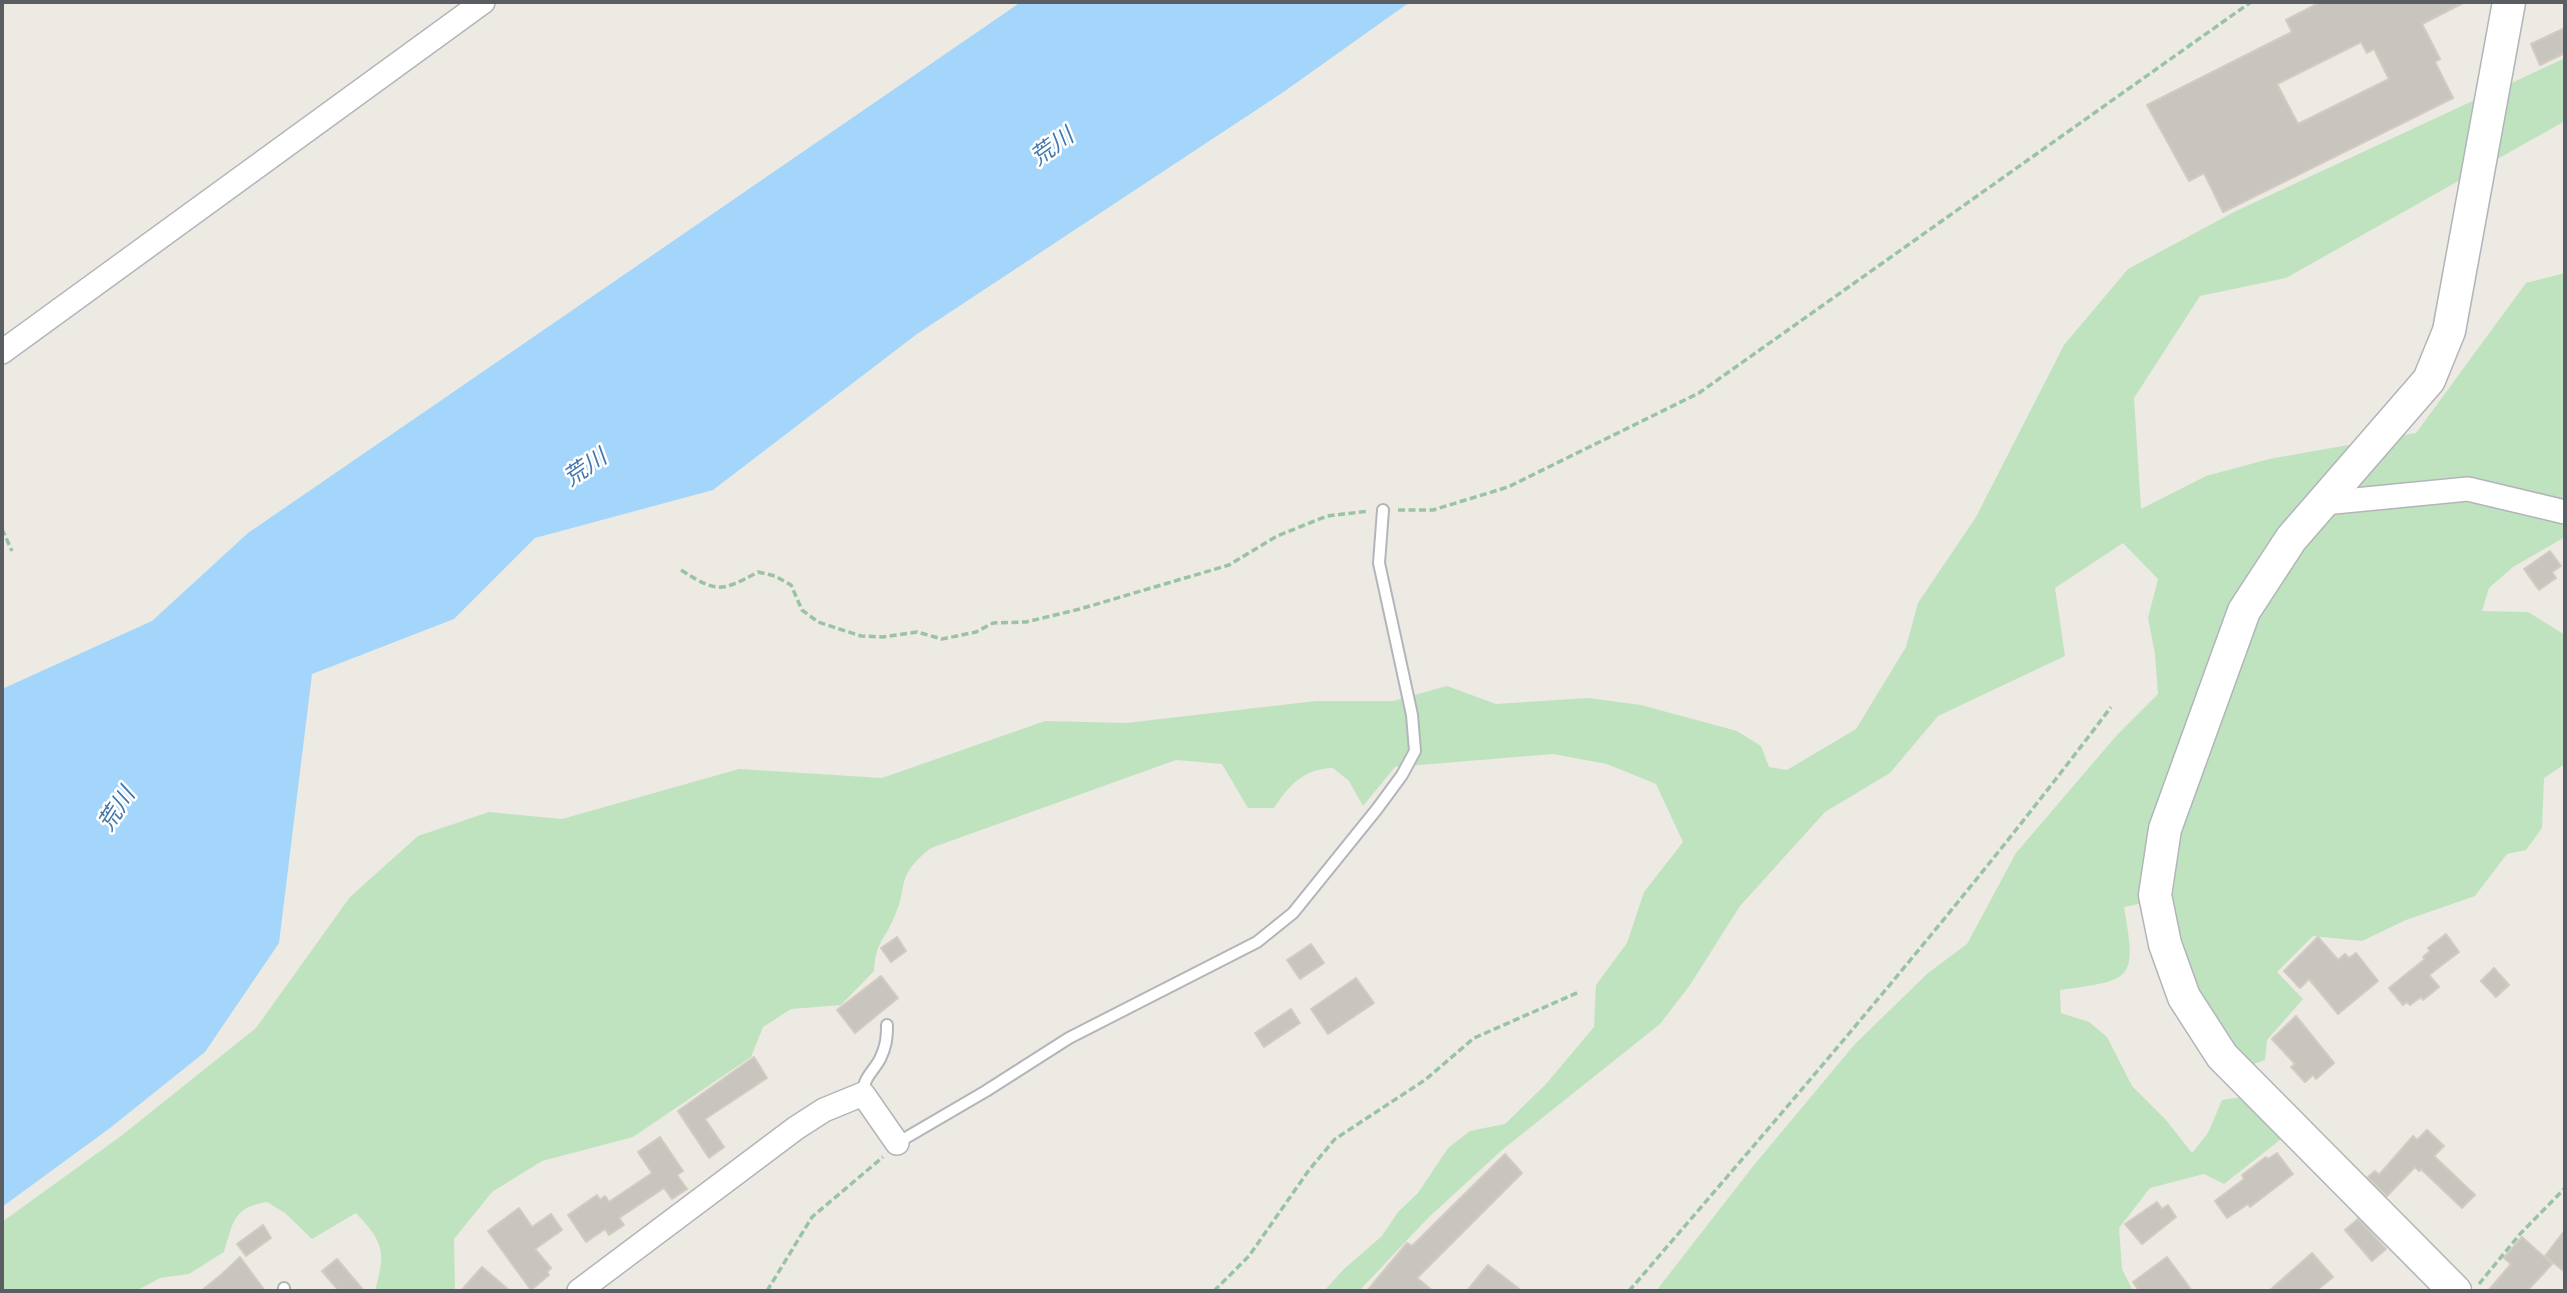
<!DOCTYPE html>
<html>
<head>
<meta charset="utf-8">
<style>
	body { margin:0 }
	#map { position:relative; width:2567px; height:1293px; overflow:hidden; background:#eceae2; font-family:"Sofia Sans Condensed",sans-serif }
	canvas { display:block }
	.frame { position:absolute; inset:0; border:4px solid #5a5e62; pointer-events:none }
</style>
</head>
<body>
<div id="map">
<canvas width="2567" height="1293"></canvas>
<div class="frame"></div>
</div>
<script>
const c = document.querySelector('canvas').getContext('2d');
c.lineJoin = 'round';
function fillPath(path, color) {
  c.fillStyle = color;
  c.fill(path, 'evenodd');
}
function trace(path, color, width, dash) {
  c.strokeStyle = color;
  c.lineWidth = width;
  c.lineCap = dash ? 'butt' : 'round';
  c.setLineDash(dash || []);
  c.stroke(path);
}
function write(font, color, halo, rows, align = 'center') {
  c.font = font + ' "Sofia Sans Condensed","Noto Sans JP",sans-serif';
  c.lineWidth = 5;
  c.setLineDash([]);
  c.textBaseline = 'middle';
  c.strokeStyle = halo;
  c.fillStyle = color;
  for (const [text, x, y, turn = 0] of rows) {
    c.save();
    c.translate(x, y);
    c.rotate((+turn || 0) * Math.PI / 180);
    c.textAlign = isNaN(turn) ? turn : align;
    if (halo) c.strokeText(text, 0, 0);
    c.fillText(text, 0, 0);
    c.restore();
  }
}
fillPath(new Path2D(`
	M2565 58V121L2286 278 2200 296 2134 398 2141 509 2206 476 2269 459 2416 433 2526 283 2565 273V537L2513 567 2489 588 2482 611 2528 612 2565 635V764L2544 778 2542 828 2526 850 2507 854 2475 896 2406 920 2362 941 2313 936 2277 972 2303 999 2267 1040 2265 1060 2245 1067 2228 1057 2148 902 2124 907C2137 981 2133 980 2060 990L2061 1013 2089 1022 2107 1037 2132 1086 2166 1120 2192 1153 2208 1133 2222 1100 2242 1097 2277 1130 2280 1140 2224 1184 2204 1174 2150 1188 2119 1228 2122 1269 2133 1291H1656L1754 1165 1855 1044 1928 973 1967 944 2016 853 2117 735 2158 694 2155 654 2148 618 2158 579 2123 543 2055 588 2065 656 1938 716 1890 773 1825 812 1740 906 1690 985 1660 1024 1502 1150 1428 1218 1359 1291H1324L1344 1269 1382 1236 1398 1212 1418 1193 1448 1148 1470 1131 1505 1124 1546 1084 1594 1027 1596 985 1627 943 1644 892 1683 842 1656 784 1607 764 1553 754 1395 767 1363 806 1349 781 1333 768C1304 769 1290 784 1274 808H1248L1222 764 1176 760 931 848C893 878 910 885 893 920 882 944 876 942 874 971L841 1005 791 1009 763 1027 751 1057 633 1137 542 1161 492 1192 454 1239 455 1291H375C386 1252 384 1243 356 1213L312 1239 285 1213 267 1202C233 1207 233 1223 224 1252L189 1274 160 1278 136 1291H2V1222L121 1136 256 1028 350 897 418 836 489 812 562 819 739 769 882 778 1045 721 1126 723 1316 701H1393L1447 686 1496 704 1588 698 1641 705 1737 731 1761 746 1769 767 1787 770 1856 729 1906 647 1918 603 1976 517 2064 345 2128 269 2236 211Z`), '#c0e3bf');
fillPath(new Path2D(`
	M1021 2H1410L1282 93 917 334 713 490 535 538 454 619 312 674 279 943 205 1052 110 1128 2 1207V689L152 621 248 533Z`), '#a4d6fb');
const building = new Path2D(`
	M2321 2H2465L2422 24 2440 59 2435 62 2453 98 2223 212 2204 173 2189 181 2147 105 2292 32 2286 20ZM2361 42 2367 53 2374 49 2389 79 2298 124 2277 84Z
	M2565 28V53L2540 65 2531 44Z
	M2550 551 2561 566 2552 572 2556 578 2539 590 2524 569Z
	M2446 934 2459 952 2429 975 2439 987 2423 1000 2421 997 2410 1005 2407 1002 2403 1005 2389 988 2425 959 2423 957 2430 951 2428 948Z
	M897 937 906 951 891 962 881 948Z
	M2318 937 2338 960 2345 954 2349 958 2356 953 2378 981 2338 1014 2309 979 2300 988 2284 971Z
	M1311 944 1324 963 1300 979 1287 960Z
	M2494 968 2509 985 2496 997 2481 981Z
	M881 976 898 998 855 1033 837 1010Z
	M1356 978 1374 1003 1328 1034 1311 1009Z
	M1291 1009 1300 1023 1264 1047 1255 1033Z
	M2296 1016 2334 1063 2316 1079 2313 1075 2305 1082 2291 1067 2295 1064 2272 1039Z
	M754 1057 767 1078 705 1119 724 1147 709 1158 678 1111Z
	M2427 1130 2444 1146 2434 1156 2475 1195 2462 1208 2421 1169 2419 1171 2415 1167 2387 1196 2368 1177 2375 1171 2379 1175 2413 1136 2417 1140Z
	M660 1137 683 1171 677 1175 687 1189 672 1199 664 1188 619 1218 624 1225 609 1235 605 1229 586 1242 568 1215 597 1195 600 1200 605 1196 609 1202 652 1173 638 1152Z
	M2277 1153 2293 1174 2250 1207 2248 1204 2227 1218 2215 1201 2244 1179 2242 1175 2266 1157 2268 1159Z
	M1505 1154 1522 1173 1417 1278 1433 1291H1367L1407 1243 1412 1246Z
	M2157 1202 2162 1209 2168 1205 2176 1217 2142 1244 2125 1224Z
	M519 1208 532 1227 551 1214 562 1230 535 1249 551 1268 547 1272 549 1275 531 1290 488 1231Z
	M2358 1219 2386 1249 2372 1261 2345 1230Z
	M263 1225 271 1238 246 1256 237 1244Z
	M2565 1230V1272L2545 1256Z
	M2522 1237 2552 1264 2527 1291H2488L2511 1264 2504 1258Z
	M2312 1253 2333 1277 2316 1291H2269Z
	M240 1257 265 1291H201L222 1274Z
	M2167 1257 2192 1291H2139L2133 1282Z
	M337 1259 364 1291H339L322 1271Z
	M1488 1265 1522 1291H1467Z
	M482 1267 510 1291H461Z`);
fillPath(building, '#c8c5bf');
trace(building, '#d1cbc1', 2);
const lane = new Path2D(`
	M863 1094C863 1078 873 1072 880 1059 886 1047 887 1038 887 1025
	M897 1143 986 1091 1069 1038 1257 942 1293 913 1377 809 1402 775 1415 751 1412 715 1379 563 1383 510
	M284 1291V1288`);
const street = new Path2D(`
	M2 352 483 2
	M2324 503 2468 489 2565 512
	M579 1291 796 1128 824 1110 863 1094 897 1143`);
const secondary = new Path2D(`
	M2455 1291 2222 1056 2184 997 2165 944 2155 895 2165 829 2244 611 2291 539 2429 380 2449 331 2509 2`);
trace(lane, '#b2b5b9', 14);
trace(street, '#b2b5b9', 26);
trace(secondary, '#b1b5b9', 35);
trace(new Path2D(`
	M1398 510H1433L1508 487 1699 393 2251 2
	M2 529 12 551
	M681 570C717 593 721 592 758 572L775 576 791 585 802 610 818 622 861 636 882 637 917 632 942 639 976 632 993 623 1026 622 1080 609 1229 565 1277 536 1327 516 1369 511
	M2479 1284 2520 1234 2565 1188
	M767 1291 812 1217 883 1157
	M1214 1291 1249 1256 1309 1170 1335 1139 1425 1080 1474 1038 1579 992
	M1629 1291C1793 1100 1959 909 2111 707`), '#99c3a4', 3.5, [7, 3.5]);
trace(lane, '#fff', 10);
trace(street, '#fff', 23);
trace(secondary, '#fff', 32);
write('italic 23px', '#4278ab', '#fff', [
	["荒川",1053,148,-36],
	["荒川",586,469,-34],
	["荒川",118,810,-57]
]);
</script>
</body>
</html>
